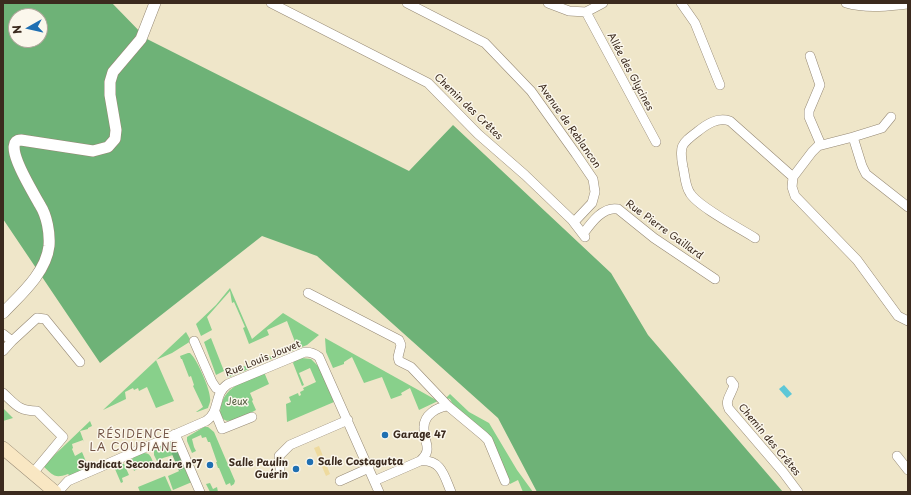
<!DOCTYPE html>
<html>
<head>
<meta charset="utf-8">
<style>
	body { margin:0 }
	#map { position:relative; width:911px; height:495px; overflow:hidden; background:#efe6c9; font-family:"Playpen Sans",sans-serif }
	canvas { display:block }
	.frame { position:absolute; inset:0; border:4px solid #3b2a1e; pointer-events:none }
	.north { position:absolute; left:8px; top:8px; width:40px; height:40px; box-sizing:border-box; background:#fbf7ec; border:1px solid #aea59a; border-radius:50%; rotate:262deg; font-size:11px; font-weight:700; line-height:16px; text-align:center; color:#3b2a1e }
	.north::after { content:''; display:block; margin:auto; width:14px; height:18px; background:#1f6fb2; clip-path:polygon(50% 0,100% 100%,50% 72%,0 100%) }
</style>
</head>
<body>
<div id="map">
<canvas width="911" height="495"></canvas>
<div class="frame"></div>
<div class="north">N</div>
</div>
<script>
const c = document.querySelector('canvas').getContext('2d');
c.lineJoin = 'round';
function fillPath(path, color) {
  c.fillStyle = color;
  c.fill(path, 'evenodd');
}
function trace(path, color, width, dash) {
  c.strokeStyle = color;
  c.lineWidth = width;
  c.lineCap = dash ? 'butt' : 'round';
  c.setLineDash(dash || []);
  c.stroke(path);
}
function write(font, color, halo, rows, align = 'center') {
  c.font = font + ' "Playpen Sans",sans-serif';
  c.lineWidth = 3;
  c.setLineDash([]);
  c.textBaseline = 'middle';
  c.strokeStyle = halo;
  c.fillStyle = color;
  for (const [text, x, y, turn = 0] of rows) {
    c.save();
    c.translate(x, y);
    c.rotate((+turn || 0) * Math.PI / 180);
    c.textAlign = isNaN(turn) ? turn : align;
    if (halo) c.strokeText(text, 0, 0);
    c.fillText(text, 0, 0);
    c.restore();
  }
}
fillPath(new Path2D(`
	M230 288 252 339 283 313 319 335 307 345 258 364 257 361 297 347 287 321 267 330 269 335 249 344 243 328 245 327 234 302 232 303 230 291 207 317 212 330 201 336 196 324 216 305Z
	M186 332 191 341 172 353 156 360 174 401 156 408 147 387 139 391 138 388 134 390 133 388 125 392 126 399 103 410Z
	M211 338 224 371 216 375 204 342Z
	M325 338 438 401 419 410 410 388 401 393 402 395 391 399 382 377 364 383 352 357 344 362V364L333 368 326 352Z
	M188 353H190C197 359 210 389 210 398 211 401 209 405 208 408L197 412H196L203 407 193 386 194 385 191 376 189 377 182 359H181L180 356Z
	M302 358 311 359 319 367 334 402 287 422 286 404 291 402 289 397 298 393 299 396 301 395 300 392 304 390 303 388 316 382 310 368 299 373 304 385 302 386 293 363 294 361Z
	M247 365 249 369 227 378 226 375Z
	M264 372 269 384 250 393 253 400 252 401 256 410C250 413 231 424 225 420 222 419 221 415 220 412 222 386 244 382 264 372Z
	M450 394 469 412 489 423 517 470 533 492H523L518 480 510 484 492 443 455 409 450 399 446 398Z
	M3 408 13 418 3 421Z
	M90 421 92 426 88 428V429L80 431 84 442 83 440 72 444 73 448 72 449 75 456 82 452 87 464 98 462 99 464 70 476 68 474C54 479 53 475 43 466Z
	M204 427H208L214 432 235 481 234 484 231 486 230 483 226 485 219 468H218L216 462H217L210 442H208L206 437 202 438 201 435 192 439 194 447 196 451 192 453 187 441V437Z
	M167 442 173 455 163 458 157 461 154 455V450L158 446Z
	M144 453C150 453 151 457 153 462L143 468 142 466 134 471 131 461C133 456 138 455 144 453Z
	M121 462 124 464 129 475 122 478 123 482 121 483 115 469 117 463Z
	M186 468 192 482 173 490 168 476Z
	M165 476 172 492H140L138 487Z
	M210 483 213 489 217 487 218 492H210L206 484Z`), '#88d08b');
fillPath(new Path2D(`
	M3 3H112L147 39 409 171 453 125 611 273 648 335 783 492H537L498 418 317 256 262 236 100 363 3 219ZM16 16H40V40H16Z
	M170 440H174L186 468 179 471 167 442Z`), '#6eb277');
fillPath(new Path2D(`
	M319 446 330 474 326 476 314 448Z`), '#eeda9e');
fillPath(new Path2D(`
	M784 385 792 394 787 398 779 389Z`), '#5dc7d7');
const minor = new Path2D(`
	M271 3 428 83 478 134 525 175 572 220 585 237
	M407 3 485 43 531 91 576 154 593 179 595 192 592 203 574 222
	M548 3 569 11 586 12 603 3
	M681 3 695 23 720 85
	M846 3C867 9 887 6 908 4
	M586 12 656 142
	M810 56 820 85 809 111V117L821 145
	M853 137 882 128 891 117
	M793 177 792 187 795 196 857 260 898 316 908 321
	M583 234C591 223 603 206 618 209L654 238 715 279
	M755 238C741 229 697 206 690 193 685 186 685 175 683 167 679 146 681 144 697 132 707 124 717 117 730 121L793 177 812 152 818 146 853 137 862 166 866 174 908 207
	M308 293 399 340 401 345 398 357 399 361 411 367 448 406
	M3 334 12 341 3 351
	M12 341 37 318 45 319 80 362
	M194 341 212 382 216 388 220 390
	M731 381 734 385C732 394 724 400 729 409L783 472 798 492
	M3 393C16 405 19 411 37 411L63 437 33 473
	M215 412 222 429 252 417
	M175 434 200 492
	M897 456 908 470
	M420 461C434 449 423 442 424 427 424 415 437 407 448 406L484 436 488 440 505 481
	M280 469 279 456 290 445 348 420
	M340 481 369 468
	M374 481 420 461C441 459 444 475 451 492
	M58 492 68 481 206 421C221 411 213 394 228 384L305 352C311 352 314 353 319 357L379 492`);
const tertiary = new Path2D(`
	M3 313C20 295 46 273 49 246 50 233 47 216 40 205 33 192 0 140 21 140L93 151 108 147 115 139 116 130 110 95V82L113 72 141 39 155 3`);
const secondary = new Path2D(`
	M3 448 55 492`);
trace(minor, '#958874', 10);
trace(tertiary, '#958874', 12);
trace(secondary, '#958874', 14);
trace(minor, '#fff', 9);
trace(tertiary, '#fff', 11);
trace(secondary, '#f9e7c3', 13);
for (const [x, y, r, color] of [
	[385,435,4,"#1f6fb2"],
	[310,462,4,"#1f6fb2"],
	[210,465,4,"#1f6fb2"],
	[296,469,4,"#1f6fb2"]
]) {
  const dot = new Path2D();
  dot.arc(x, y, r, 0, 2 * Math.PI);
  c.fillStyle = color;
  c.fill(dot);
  trace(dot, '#fbf7ec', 1.5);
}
write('10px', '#3b2a1e', '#fbf7ec', [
	["Allée des Glycines",630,72,62],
	["Chemin des Crêtes",468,107,44],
	["Avenue de Reblancon",569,126,55],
	["Rue Pierre Gaillard",664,230,36],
	["Rue Louis Jouvet",263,359,-22],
	["Chemin des Crêtes",769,440,50]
]);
write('10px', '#525c3f', '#fbf7ec', [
	["Jeux",237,402]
]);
write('bold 10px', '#3b2a1e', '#fbf7ec', [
	["Garage 47",393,435],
	["Salle Costagutta",318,462],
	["Salle Paulin",288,463,"right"],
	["Guérin",288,475,"right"],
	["Syndicat Secondaire n°7",202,465,"right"]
], 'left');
c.letterSpacing = '1px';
write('11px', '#725344', '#fbf7ec', [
	["RÉSIDENCE",134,435],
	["LA COUPIANE",134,448]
]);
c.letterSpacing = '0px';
</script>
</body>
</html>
